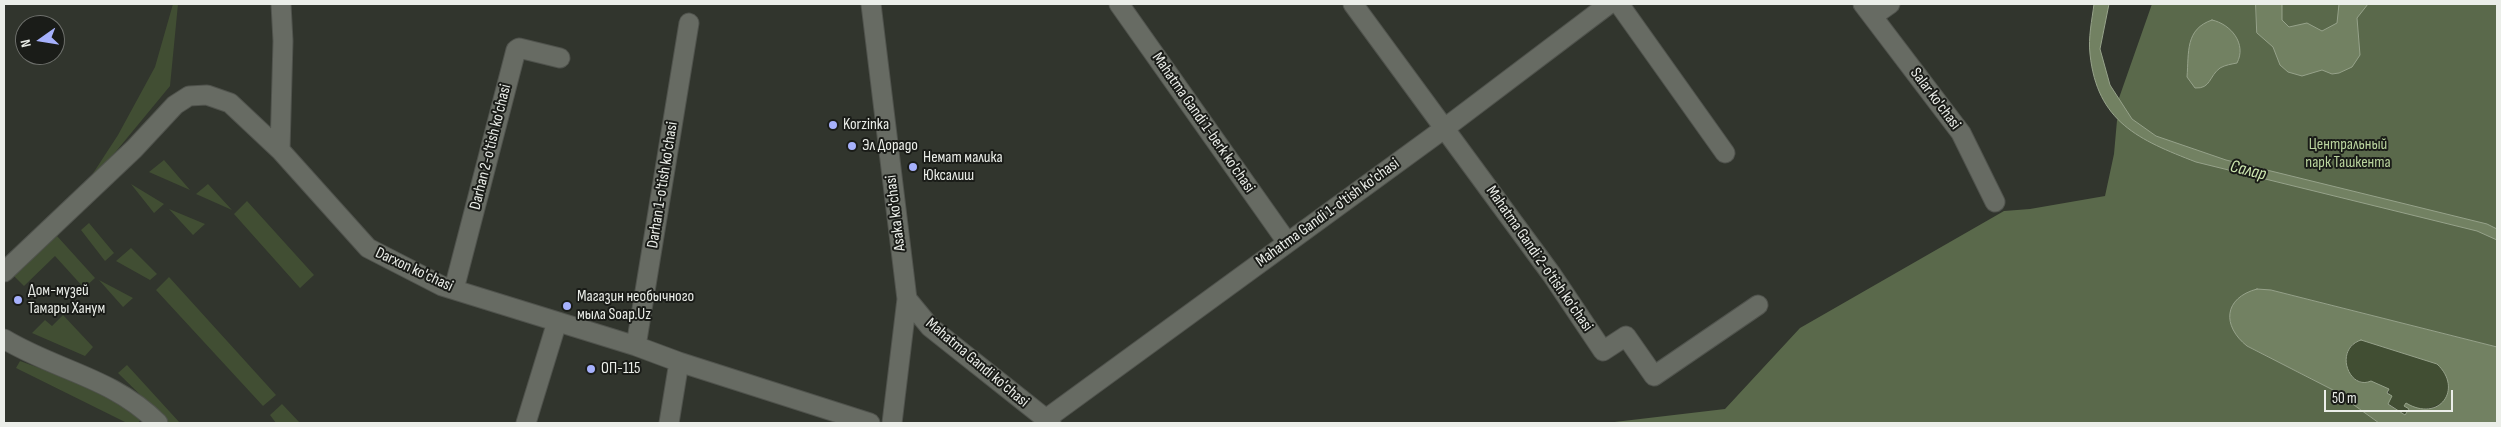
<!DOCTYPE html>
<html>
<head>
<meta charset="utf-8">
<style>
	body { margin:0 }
	#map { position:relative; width:2501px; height:427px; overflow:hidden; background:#31352d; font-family:"Sofia Sans Condensed",sans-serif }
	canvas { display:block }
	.frame { position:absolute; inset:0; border:5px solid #ebeee9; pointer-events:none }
	.north { position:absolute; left:15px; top:15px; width:50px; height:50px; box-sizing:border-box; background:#1a1c18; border:1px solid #6e706c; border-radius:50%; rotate:257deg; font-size:14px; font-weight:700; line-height:20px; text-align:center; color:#ebeee9 }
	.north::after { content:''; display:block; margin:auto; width:18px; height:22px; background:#a6b1fc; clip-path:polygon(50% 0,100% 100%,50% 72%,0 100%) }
	.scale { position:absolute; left:2324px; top:390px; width:129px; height:22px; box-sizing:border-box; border:2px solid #ebeee9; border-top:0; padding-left:6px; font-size:15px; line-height:18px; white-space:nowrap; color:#ebeee9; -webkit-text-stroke:4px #1a1c18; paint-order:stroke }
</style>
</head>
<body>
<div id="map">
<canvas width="2501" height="427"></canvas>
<div class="frame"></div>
<div class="north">N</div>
<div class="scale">50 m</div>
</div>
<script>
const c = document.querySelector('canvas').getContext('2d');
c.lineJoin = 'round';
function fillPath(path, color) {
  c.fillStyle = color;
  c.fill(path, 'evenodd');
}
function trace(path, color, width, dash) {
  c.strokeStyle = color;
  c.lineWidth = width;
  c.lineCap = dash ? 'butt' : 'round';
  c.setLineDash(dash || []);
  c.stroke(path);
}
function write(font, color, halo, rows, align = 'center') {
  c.font = font + ' "Sofia Sans Condensed",sans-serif';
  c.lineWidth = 4;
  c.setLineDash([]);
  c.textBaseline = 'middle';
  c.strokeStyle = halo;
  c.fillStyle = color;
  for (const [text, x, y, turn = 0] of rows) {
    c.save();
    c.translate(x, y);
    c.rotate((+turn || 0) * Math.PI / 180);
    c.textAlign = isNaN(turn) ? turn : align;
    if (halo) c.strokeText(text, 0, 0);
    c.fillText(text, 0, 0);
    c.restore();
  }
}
fillPath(new Path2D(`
	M173 4H178L170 86 75 201 118 135 155 67Z
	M164 160 190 190 149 172Z
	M131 184 164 204 154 213Z
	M208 184 232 210 196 194Z
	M247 201 314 275 300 288 234 214Z
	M169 209 205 224 193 235Z
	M89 223 114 253 105 261 81 230Z
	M57 236 95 278 84 288 55 256 24 286 13 275Z
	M131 248 157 274 150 280 116 261Z
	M169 277 276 395 263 406 156 290Z
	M99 280 133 298 123 307Z
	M63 315 93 347 85 356 32 333 45 320 52 326Z
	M2361 340 2437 364C2466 391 2442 413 2409 409L2405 415 2388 403 2389 390C2378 386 2363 385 2354 378 2339 367 2346 345 2361 340Z
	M20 361 124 399 143 417 138 423H127L16 368Z
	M127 365 180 423H169L118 373Z
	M282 404 300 423H276L270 415Z`), '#414e33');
fillPath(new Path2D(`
	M2152 4H2497V347L2271 290 2247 346 2333 390 2379 423H1606L1725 409 1800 328 2004 211 2030 209 2105 196 2114 154 2119 98Z`), '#5a694b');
const water = new Path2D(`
	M2094 4H2109L2100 49 2110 85 2132 119 2156 136 2226 160 2487 224 2497 229V240L2477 231 2196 162C2139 140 2097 122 2090 54 2088 38 2092 20 2094 4Z
	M2256 4H2282V20L2289 27 2307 23 2322 31 2337 23 2339 4H2368L2357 18 2360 55 2352 67 2339 73 2332 74 2322 70 2302 76 2288 72 2280 65 2273 47 2257 33Z
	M2212 20C2231 24 2247 44 2237 63 2232 64 2225 65 2220 68 2209 76 2211 89 2195 88L2187 77C2189 52 2185 29 2212 20Z
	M2257 289 2271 290 2497 347V423H2379L2333 390 2247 346C2222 326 2223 298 2257 289ZM2361 340 2437 364C2464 389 2439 423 2406 403L2404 406 2409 409 2405 415 2388 404 2392 396 2387 393 2389 389 2371 381C2349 391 2333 349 2361 340Z`);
fillPath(water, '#728162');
trace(water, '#96a28a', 1);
const minor = new Path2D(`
	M871 4 907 299 892 423
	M1119 4 1287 242
	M1353 4 1552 275 1603 351 1626 336 1654 376 1758 305
	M1619 4 1725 153
	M1863 4 1961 133 1995 202
	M1873 16 1890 4
	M280 150 283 41 281 4
	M4 272 134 149 175 105 189 96 207 95 230 103 280 150 368 248 442 286 636 346 679 362 870 423
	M454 289 516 50 519 48 560 58
	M907 299 930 327 1051 423
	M4 339C57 371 112 377 158 423
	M636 346 689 23
	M1046 419 1445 128 1609 4
	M526 423 557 322
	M669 423 679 362`);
trace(minor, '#50534d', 21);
trace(minor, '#676b63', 19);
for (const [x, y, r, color] of [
	[833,125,5,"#a6b1fc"],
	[852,146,5,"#a6b1fc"],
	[913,167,5,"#a6b1fc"],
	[18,300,5,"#a6b1fc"],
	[567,306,5,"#a6b1fc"],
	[591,369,5,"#a6b1fc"]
]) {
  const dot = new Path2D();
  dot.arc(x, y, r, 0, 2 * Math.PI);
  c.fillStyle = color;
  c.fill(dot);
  trace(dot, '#1a1c18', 2);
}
write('16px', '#ebeee9', '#1a1c18', [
	["Salar ko'chasi",1935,99,53],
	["Mahatma Gandi 1-berk ko'chasi",1203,123,55],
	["Darhan 2-o'tish ko'chasi",491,147,-76],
	["Darhan 1-o'tish ko'chasi",663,185,-81],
	["Asaka ko'chasi",896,213,-97],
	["Mahatma Gandi 1-o'tish ko'chasi",1328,213,-36],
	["Mahatma Gandi 2-o'tish ko'chasi",1539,259,55],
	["Darxon ko'chasi",414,270,25],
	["Mahatma Gandi ko'chasi",977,363,40]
]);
write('16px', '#ebeee9', '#1a1c18', [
	["Korzinka",843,125],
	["Эл Дорадо",862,146],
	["Немат малика",923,158],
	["Юксалиш",923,176],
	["Дом-музей",28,291],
	["Тамары Ханум",28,309],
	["Магазин необычного",577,297],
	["мыла Soap.Uz",577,315],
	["ОП-115",601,369]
], 'left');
write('16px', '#bad49e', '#1a1c18', [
	["Центральный",2348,145],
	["парк Ташкента",2348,163]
]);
write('italic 18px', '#cde7b0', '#1a1c18', [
	["Салар",2248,171,14]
]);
</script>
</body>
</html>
